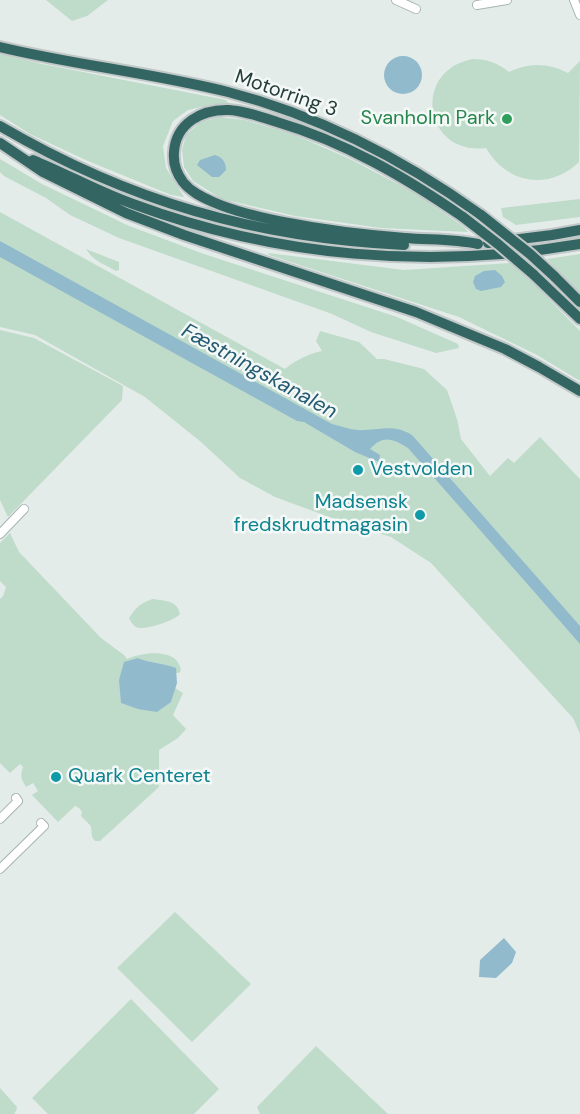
<!DOCTYPE html>
<html>
<head>
<meta charset="utf-8">
<style>
	body { margin:0 }
	canvas { display:block; background:#e4ecea }
</style>
</head>
<body>
<canvas width="580" height="1114"></canvas>
<script>
const c = document.querySelector('canvas').getContext('2d');
c.lineJoin = 'round';
function fillPath(path, color) {
  c.fillStyle = color;
  c.fill(path, 'evenodd');
}
function trace(path, color, width, dash) {
  c.strokeStyle = color;
  c.lineWidth = width;
  c.lineCap = dash ? 'butt' : 'round';
  c.setLineDash(dash || []);
  c.stroke(path);
}
function write(font, color, halo, rows, align = 'center') {
  c.font = font + ' "DM Sans",sans-serif';
  c.lineWidth = 5;
  c.setLineDash([]);
  c.textBaseline = 'middle';
  c.strokeStyle = halo;
  c.fillStyle = color;
  for (const [text, x, y, turn = 0] of rows) {
    c.save();
    c.translate(x, y);
    c.rotate((+turn || 0) * Math.PI / 180);
    c.textAlign = isNaN(turn) ? turn : align;
    if (halo) c.strokeText(text, 0, 0);
    c.fillText(text, 0, 0);
    c.restore();
  }
}
fillPath(new Path2D(`
	M46 0H108L87 16 72 21Z
	M0 54 42 64 226 100 229 104H215L188 110 173 121 163 146 166 168 184 197 171 195 88 161 30 134 0 115Z
	M473 59C487 59 498 63 509 72 529 62 549 63 568 73L580 61 579 162C549 191 507 184 486 148 424 156 411 70 473 59Z
	M219 117 245 120 295 135 350 159 415 193 464 227 468 232 381 228 295 216 222 199 193 181 184 167 182 150 186 135 201 122Z
	M0 159 42 184 127 225 201 253 397 317 458 344 459 348 436 353 371 332 332 314 119 238 70 215 46 198 4 176 0 172Z
	M580 199V217L516 225 503 217 501 208Z
	M0 212 285 369C296 360 308 354 322 351L316 341 320 331 359 342 377 359H384L424 369 447 390 457 419 461 439 490 476 508 458 514 463 540 437 580 479V734L573 718 431 563 391 537 340 521 275 497 240 478 201 442 145 397 35 335 0 327Z
	M86 249 119 262V270L116 271C105 265 92 260 86 249Z
	M268 253 404 270 510 263 538 288 580 331V381L537 355 459 317 269 255Z
	M580 254V294L547 259Z
	M0 330 34 338 123 386 122 400 8 517 0 500Z
	M10 533 19 552 101 638 124 655 127 659C139 653 162 650 174 658 178 661 180 666 181 670L179 673H176L175 668C163 663 150 663 138 658L171 702 175 688 183 693 173 715 186 729 178 738 159 750V787L100 841H95L92 837 91 826 81 816 82 812 79 808 75 806 58 822 32 795 38 791 33 783 26 787C21 779 20 776 23 767L20 764 10 773 0 763V599L3 596 6 587 0 581V543Z
	M153 599C165 601 177 600 180 614 174 621 148 629 139 628 134 627 131 622 129 618 136 607 142 602 153 599Z
	M175 912 251 984 192 1042 117 968Z
	M131 999 219 1089 194 1114H48L32 1098Z
	M316 1046 388 1114H260L257 1107Z
	M0 1088 17 1107 16 1111 14 1114H0Z`), '#bfdbca');
fillPath(new Path2D(`
	M384 75a19 19 0 1 1 38 0a19 19 0 1 1-38 0Z
	M215 155C222 157 226 162 226 170L219 177H212L197 165 200 160Z
	M0 241 332 424C343 427 354 431 365 430 384 429 395 425 412 435L580 626V644L408 448C394 439 383 434 370 449L380 455 379 462 355 452 304 422 297 421 0 257Z
	M495 270 502 276 505 282 501 287 481 291 476 289 473 282 475 276 484 271Z
	M138 658C150 663 163 663 176 668L177 683 171 702 157 712 138 709 121 703 119 680 124 662Z
	M504 938 516 952 512 963 496 978 479 977 480 960Z`), '#91bbcc');
const minor = new Path2D(`
	M396 0 416 9
	M574 0 580 15
	M477 5 507 0
	M0 534 24 509
	M0 819 18 801 16 798
	M0 869 44 826 41 823`);
const highway = new Path2D(`
	M0 47C75 65 153 73 228 92 321 116 403 159 481 215
	M0 126C128 201 256 238 404 245
	M0 143 43 172 126 213 184 235 416 312 505 349 539 367 580 391
	M33 160C67 174 99 192 133 204 276 257 430 270 580 244
	M463 217C405 177 345 142 277 122 262 117 245 111 229 110 202 109 176 123 174 152 173 163 177 174 183 182 191 192 202 197 213 202 236 212 260 217 283 222 324 230 364 235 405 238 430 240 454 239 478 244
	M488 243 552 235 580 230
	M533 274 580 319
	M554 276 580 302`);
trace(minor, '#a7b4b1', 10);
trace(highway, '#c2c8c8', 14);
trace(minor, '#fff', 8);
trace(highway, '#336662', 10);
const highwayBridge = new Path2D(`
	M481 215 530 254 554 276
	M463 217 498 244 533 274`);
trace(highwayBridge, '#c2c8c8', 14, []);
trace(highwayBridge, '#336662', 10);
for (const [x, y, r, color] of [
	[507,119,6,"#2e9e5b"],
	[358,470,6,"#0f9aa8"],
	[420,515,6,"#0f9aa8"],
	[56,777,6,"#0f9aa8"]
]) {
  const dot = new Path2D();
  dot.arc(x, y, r, 0, 2 * Math.PI);
  c.fillStyle = color;
  c.fill(dot);
  trace(dot, '#f4f9f7', 2);
}
write('20px', '#253c39', '#f4f9f7', [
	["Motorring 3",286,94,19]
]);
write('20px', '#27864d', '#f4f9f7', [
	["Svanholm Park",495,119]
], 'right');
write('20px', '#0d838f', '#f4f9f7', [
	["Vestvolden",370,470],
	["Madsensk",408,503,"right"],
	["fredskrudtmagasin",408,526,"right"],
	["Quark Centeret",68,777]
], 'left');
write('italic 21px', '#245b73', '#f4f9f7', [
	["Fæstningskanalen",259,372,29]
]);
</script>
</body>
</html>
